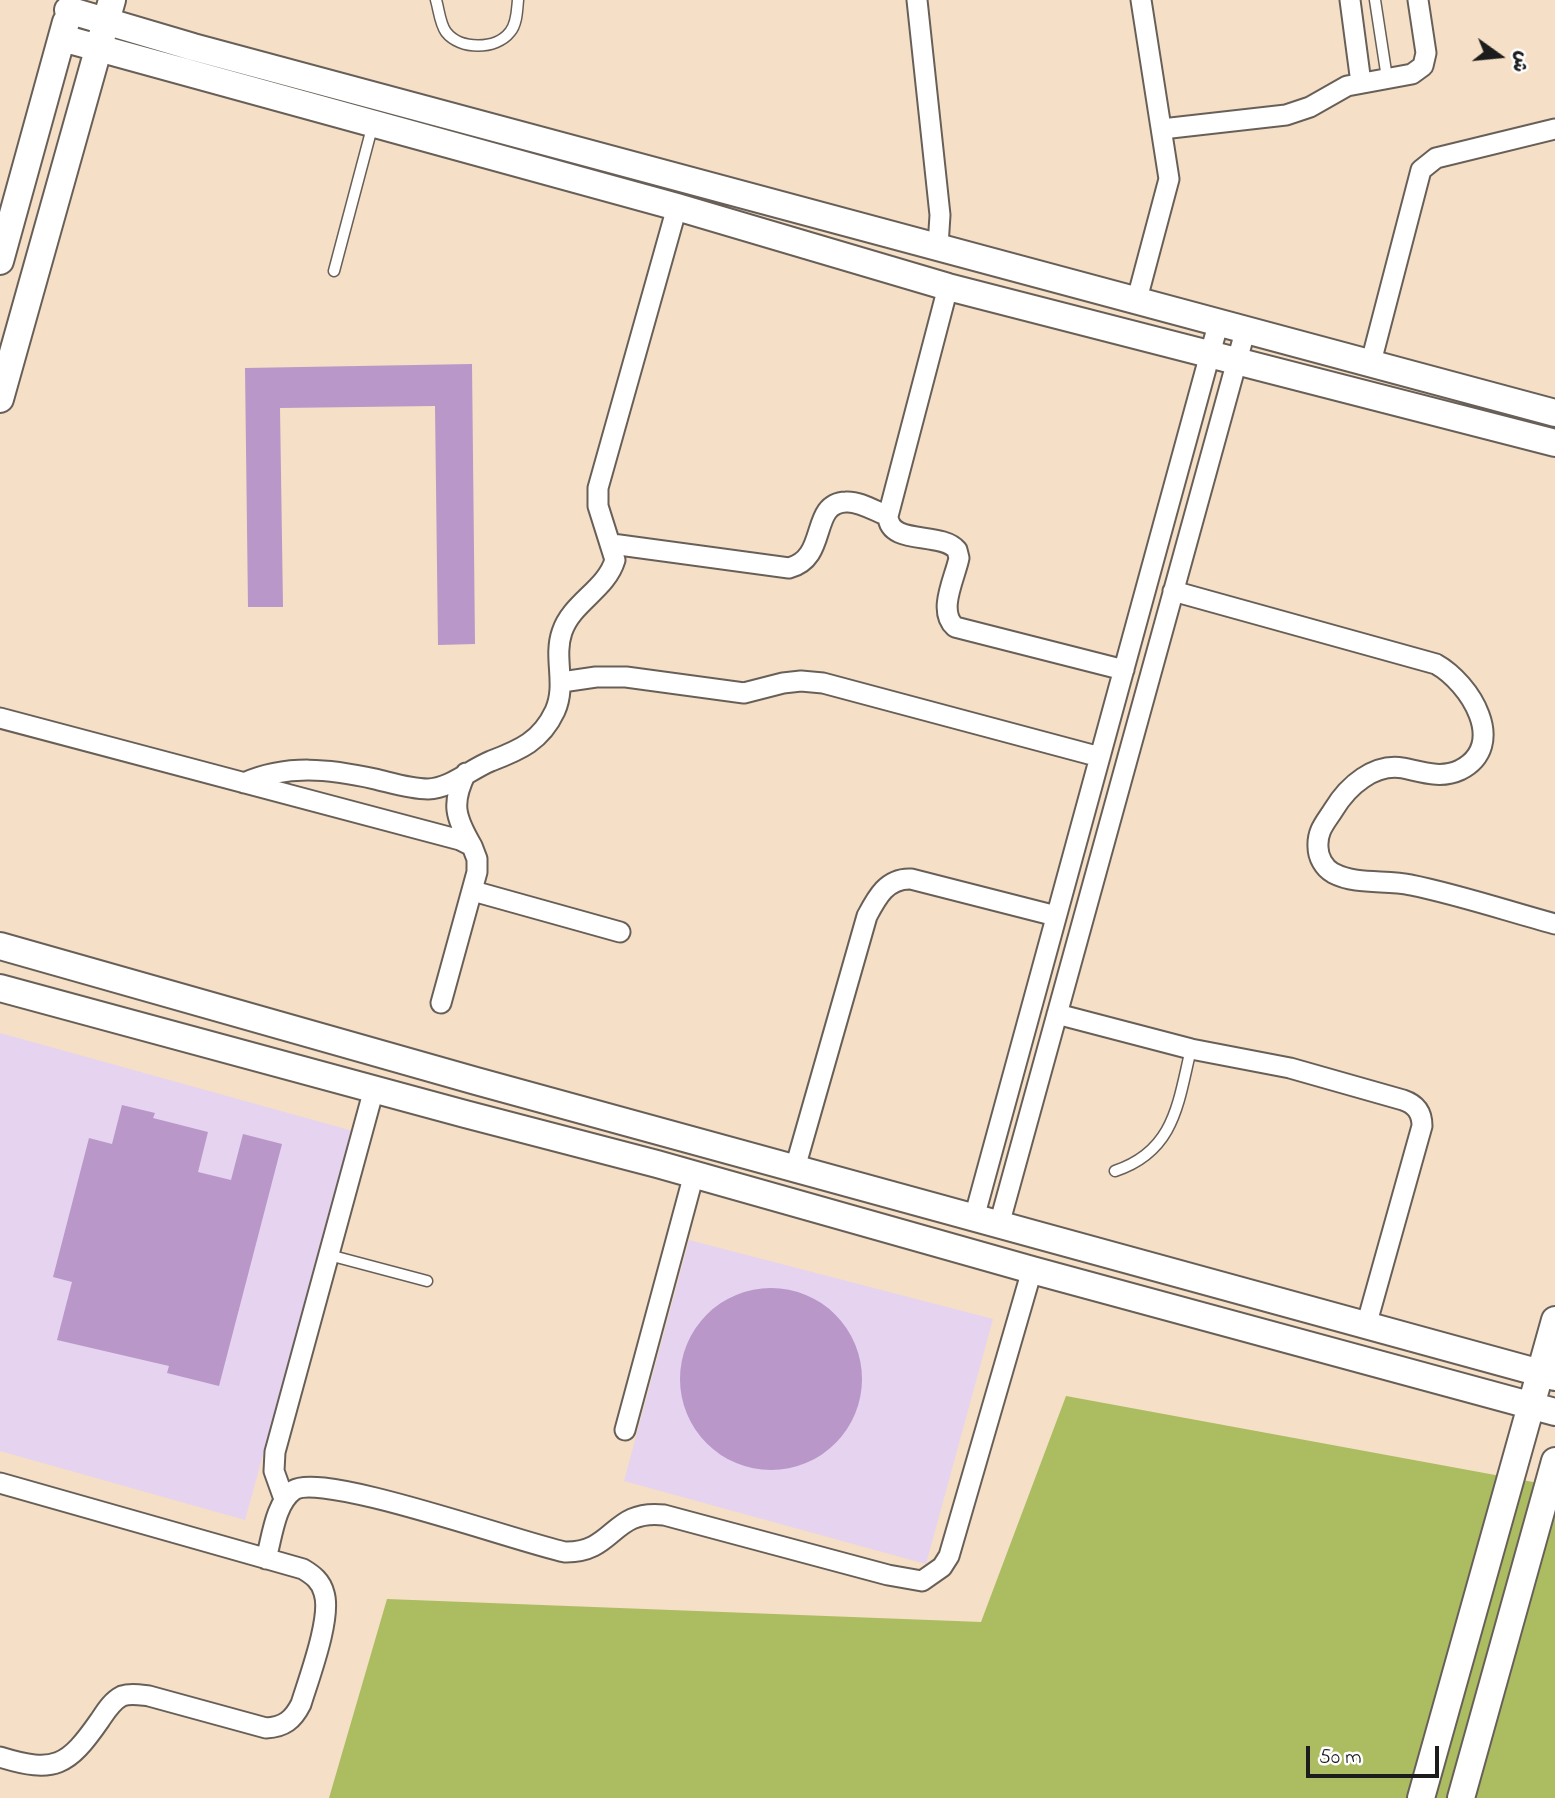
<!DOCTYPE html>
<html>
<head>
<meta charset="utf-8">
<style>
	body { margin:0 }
	#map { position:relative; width:1555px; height:1798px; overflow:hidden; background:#f5dfc6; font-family:"Indie Flower","Playpen Sans Arabic",sans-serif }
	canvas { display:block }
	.north { position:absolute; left:1464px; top:21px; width:70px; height:70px; -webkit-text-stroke:5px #fff; paint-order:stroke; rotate:105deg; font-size:19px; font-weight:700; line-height:28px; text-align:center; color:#1c1c1c }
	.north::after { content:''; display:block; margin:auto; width:24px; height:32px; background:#1c1c1c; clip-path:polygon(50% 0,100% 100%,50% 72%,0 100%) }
	.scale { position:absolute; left:1306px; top:1746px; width:133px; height:32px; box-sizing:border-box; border:4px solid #1c1c1c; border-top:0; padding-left:9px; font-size:21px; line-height:24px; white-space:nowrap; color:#1c1c1c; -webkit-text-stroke:5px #fff; paint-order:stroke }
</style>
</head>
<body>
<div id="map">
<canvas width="1555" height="1798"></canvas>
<div class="north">ش</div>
<div class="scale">50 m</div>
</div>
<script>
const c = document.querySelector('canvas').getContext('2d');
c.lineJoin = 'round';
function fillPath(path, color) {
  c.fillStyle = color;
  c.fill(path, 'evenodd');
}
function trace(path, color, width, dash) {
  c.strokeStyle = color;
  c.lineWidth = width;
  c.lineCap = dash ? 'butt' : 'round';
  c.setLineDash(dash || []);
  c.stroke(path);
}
fillPath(new Path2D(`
	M0 1033 353 1131 245 1520 0 1451Z
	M689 1240 993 1319 926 1564 624 1481Z`), '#e5d3f0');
fillPath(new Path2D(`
	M1066 1396 1555 1486V1798H329L387 1599 981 1622Z`), '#abbd60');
fillPath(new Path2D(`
	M472 364 475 644 438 645 435 406 280 408 283 607H248L245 368Z
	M122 1105 155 1113 153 1118 208 1132 198 1172 231 1180 243 1134 282 1144 219 1386 167 1373 169 1366 57 1340 72 1282 53 1277 89 1138 112 1144Z
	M680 1379a91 91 0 1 1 182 0a91 91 0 1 1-182 0Z`), '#b997c8');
const lane = new Path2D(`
	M436 0C439 10 440 24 446 32 460 50 496 50 510 32 517 24 517 10 518 0
	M1375 0 1387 78
	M334 271 373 124
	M1115 1171C1175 1151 1178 1103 1191 1049
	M329 1255 427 1281`);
const street = new Path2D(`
	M917 0 940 215 938 246
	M1350 0 1361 83
	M1162 129 1286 115 1310 107 1347 86 1412 74 1423 66 1426 53 1418 0
	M948 287 888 516C889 546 941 531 957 550L959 558C955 578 937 611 955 627L1124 670
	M1137 299 1169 179 1141 0
	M1371 362 1421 170 1436 158 1555 129
	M612 544 789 568C829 558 809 503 846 502 859 501 875 511 888 516
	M1173 591 1436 664C1470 683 1509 745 1460 770 1441 779 1422 772 1403 768 1374 763 1348 786 1334 809 1326 822 1317 830 1318 847 1318 857 1324 868 1333 873 1358 886 1386 879 1411 885 1460 895 1507 911 1555 924
	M562 682 596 677H626L744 693 783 683 801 681 823 683 1100 757
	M0 718 460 840 472 846 477 859V872L441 1003
	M466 773C451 803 455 817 472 846
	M244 783C287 764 330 769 375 779 392 783 410 789 428 789 451 788 469 770 491 761 520 750 541 741 555 711 567 684 553 658 562 632 572 602 606 590 615 560L598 506V488L677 207
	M473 891 620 932
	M1057 1014 1191 1049 1290 1068 1403 1100C1415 1104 1422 1112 1422 1126L1366 1326
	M795 1168 867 916C877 897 887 878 911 879L1056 916
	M974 1218 1219 321
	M999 1225 1246 328
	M625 1430 694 1174
	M0 1483 303 1569C313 1575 321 1581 324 1593 332 1617 309 1678 301 1704 293 1720 284 1727 266 1728L149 1696C140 1695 131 1693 122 1696 112 1701 106 1711 100 1720 68 1766 55 1774 0 1757
	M284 1499 274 1471 275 1452 374 1089
	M266 1559C272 1538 275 1503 294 1490 323 1472 521 1543 565 1552 615 1553 611 1509 664 1515L888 1575 922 1581 942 1567 949 1556 1032 1270`);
const secondary = new Path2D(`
	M68 10 193 47 1555 413
	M62 38 677 207 948 287 1555 443
	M0 261 66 22
	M0 399 112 0
	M0 946 476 1081 1555 1377
	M0 988 465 1114 657 1164 1032 1270 1555 1412
	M1421 1798 1555 1320
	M1461 1798 1555 1461`);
trace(lane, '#686058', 13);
trace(street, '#686058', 23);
trace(secondary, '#686058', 30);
trace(lane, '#fff', 10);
trace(street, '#fff', 19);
trace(secondary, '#fff', 26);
</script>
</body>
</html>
